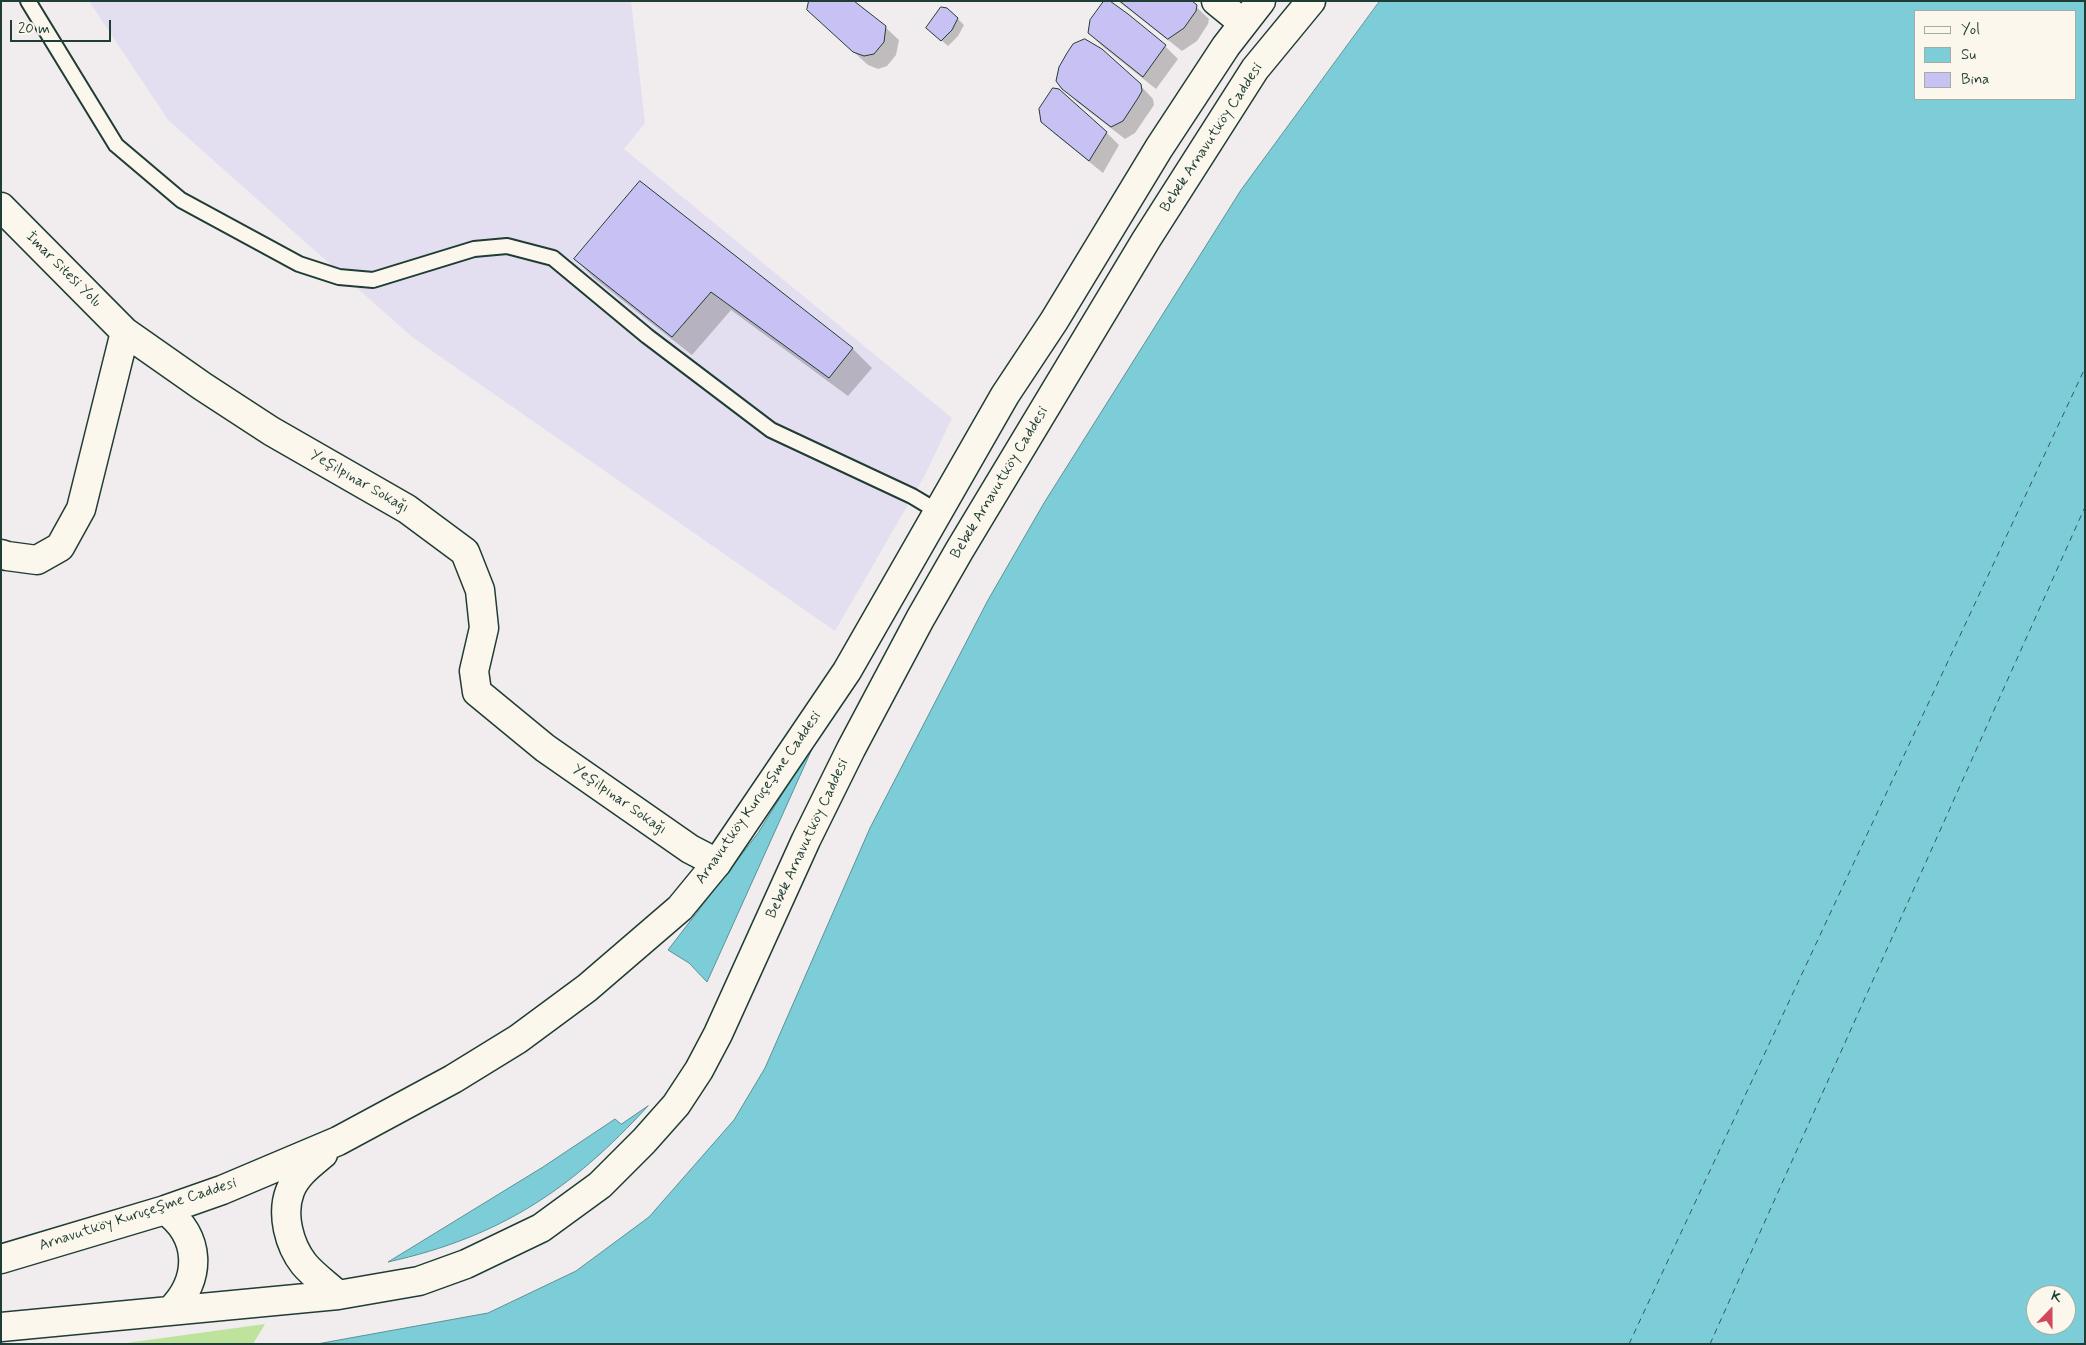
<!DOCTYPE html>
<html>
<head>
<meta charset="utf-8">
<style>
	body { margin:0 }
	#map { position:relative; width:2086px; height:1345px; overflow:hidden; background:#f1ecee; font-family:Mynerve,sans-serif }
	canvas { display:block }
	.frame { position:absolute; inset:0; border:2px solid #1f3d34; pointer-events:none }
	.legend { position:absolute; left:1914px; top:10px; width:162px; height:90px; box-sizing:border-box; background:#fbf7ec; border:1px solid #a3ada2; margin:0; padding:6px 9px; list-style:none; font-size:15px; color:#1f3d34 }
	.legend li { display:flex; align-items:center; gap:10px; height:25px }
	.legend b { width:25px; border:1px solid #a3ada2 }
	.north { position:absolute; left:2026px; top:1285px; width:50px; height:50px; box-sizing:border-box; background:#fbf7ec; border:1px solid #a3ada2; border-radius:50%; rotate:22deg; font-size:14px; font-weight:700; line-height:20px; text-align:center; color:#1f3d34 }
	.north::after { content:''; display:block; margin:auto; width:18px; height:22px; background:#d1495b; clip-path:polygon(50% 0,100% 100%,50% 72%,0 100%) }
	.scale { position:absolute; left:10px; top:20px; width:101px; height:22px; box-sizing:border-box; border:2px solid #1f3d34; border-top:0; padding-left:6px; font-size:15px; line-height:18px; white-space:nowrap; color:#1f3d34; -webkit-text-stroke:4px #fbf7ec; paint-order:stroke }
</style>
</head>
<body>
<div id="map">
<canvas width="2086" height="1345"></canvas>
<div class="frame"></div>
<ul class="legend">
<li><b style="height:6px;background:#fbf7ec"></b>Yol</li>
<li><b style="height:14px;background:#7dcdd8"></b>Su</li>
<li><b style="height:14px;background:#c7c1f4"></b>Bina</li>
</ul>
<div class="north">K</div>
<div class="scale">20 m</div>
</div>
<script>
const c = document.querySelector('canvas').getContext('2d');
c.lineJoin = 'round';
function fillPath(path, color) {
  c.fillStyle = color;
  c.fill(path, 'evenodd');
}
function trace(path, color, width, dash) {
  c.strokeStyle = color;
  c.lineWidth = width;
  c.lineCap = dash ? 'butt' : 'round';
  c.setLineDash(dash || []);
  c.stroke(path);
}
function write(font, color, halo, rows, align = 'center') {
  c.font = font + ' Mynerve,sans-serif';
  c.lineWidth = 4;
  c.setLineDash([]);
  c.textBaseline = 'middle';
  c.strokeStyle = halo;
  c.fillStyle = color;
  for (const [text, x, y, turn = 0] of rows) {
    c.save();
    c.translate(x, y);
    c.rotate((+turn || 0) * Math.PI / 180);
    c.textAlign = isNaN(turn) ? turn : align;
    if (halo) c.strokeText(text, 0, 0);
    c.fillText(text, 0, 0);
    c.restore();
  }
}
fillPath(new Path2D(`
	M89 1H631L645 123 624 149 952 418 924 477 835 631 412 337 169 121Z`), '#e4dff0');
fillPath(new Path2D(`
	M265 1324 253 1344H119Z`), '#bee39d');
const water = new Path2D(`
	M1380 1H2085V1344H317L488 1313 576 1271 649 1217 734 1120 765 1068 870 828 988 600 1044 503 1241 190ZM1915 11H2075V99H1915ZM2036 1295H2066V1325H2036Z
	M817 738 707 982 689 963 668 950 758 833Z
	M648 1106C571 1190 500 1237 388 1262L543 1167 615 1119 621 1124Z`);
fillPath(water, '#7dcdd8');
trace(water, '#579396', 1);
fillPath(new Path2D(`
	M1118 1H1190L1209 19 1208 24 1197 41 1182 51Z
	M958 19 964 25 958 36 948 46 934 34Z
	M822 23 885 27 899 40 896 55 887 66 878 69 868 65Z
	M1089 33 1165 46 1178 59 1156 89 1102 46Z
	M1140 85 1153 99 1154 105 1135 133 1125 139 1077 102 1063 88Z
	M1042 122 1106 132 1119 145 1103 173 1056 135Z
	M640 183 853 349 872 368 848 396 731 310 692 355 594 278 575 259Z`), '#0003');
trace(new Path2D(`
	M1629 1344 2085 368
	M1710 1344 2085 507`), '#325a55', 1, [6, 5]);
const building = new Path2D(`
	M809 1H854L886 26 884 42 874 54 864 56 853 52 807 10Z
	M1104 1H1110L1128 14 1166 45 1143 77 1088 33 1090 20Z
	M1120 1H1192L1197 5 1196 11 1184 28 1168 39Z
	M941 7 947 8 958 18 952 30 941 41 926 28Z
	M1085 39 1102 49 1141 84 1142 91 1138 98 1123 121 1111 127 1062 89 1056 81 1059 67 1067 53 1073 44Z
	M1053 88 1059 89 1107 132 1089 161 1041 122 1039 109Z
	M640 181 853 348 829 378 711 292 672 337 574 259Z`);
fillPath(building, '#c7c1f4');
trace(building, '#1f3d34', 1);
const lane = new Path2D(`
	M28 1 116 145 181 200 299 264 339 277 373 280 474 249 507 246 553 258 647 336 771 430 912 496 937 511`);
const street = new Path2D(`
	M1 207 125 332
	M1 554 7 556 37 560 60 547 81 509 125 332 202 386 271 431 407 509 465 552 480 590 484 628 474 671 477 692 545 748 690 849 717 863`);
const secondary = new Path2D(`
	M1216 1 1243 23`);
const primary = new Path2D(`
	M323 1154C311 1164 296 1175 290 1191 281 1214 289 1245 304 1264 313 1275 327 1285 338 1295
	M165 1210C201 1236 202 1279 171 1310
	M1 1259 165 1210 222 1190 338 1141 453 1079 518 1039 587 988 680 908 717 863 847 671 1005 395 1054 321 1159 148 1226 46 1261 1
	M1 1327 338 1295 419 1281 466 1264 541 1228 600 1185 644 1141 676 1105 699 1070 718 1034 806 840 851 749 920 619 959 551 1146 240 1255 69 1311 1`);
trace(lane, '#1f3d34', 18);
trace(street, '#1f3d34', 31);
trace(secondary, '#1f3d34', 31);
trace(primary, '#1f3d34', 31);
trace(lane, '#fbf7ec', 14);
trace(street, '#fbf7ec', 28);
trace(secondary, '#fbf7ec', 28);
trace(primary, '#fbf7ec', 28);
write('15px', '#1f3d34', '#fbf7ec', [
	["Bebek Arnavutköy Caddesi",1212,138,-57],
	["İmar Sitesi Yolu",63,270,45],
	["Yeşilpınar Sokağı",359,482,30],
	["Bebek Arnavutköy Caddesi",1000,483,-59],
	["Arnavutköy Kuruçeşme Caddesi",759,798,-55],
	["Yeşilpınar Sokağı",619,800,35],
	["Bebek Arnavutköy Caddesi",808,839,-65],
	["Arnavutköy Kuruçeşme Caddesi",138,1215,-18]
]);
</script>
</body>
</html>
